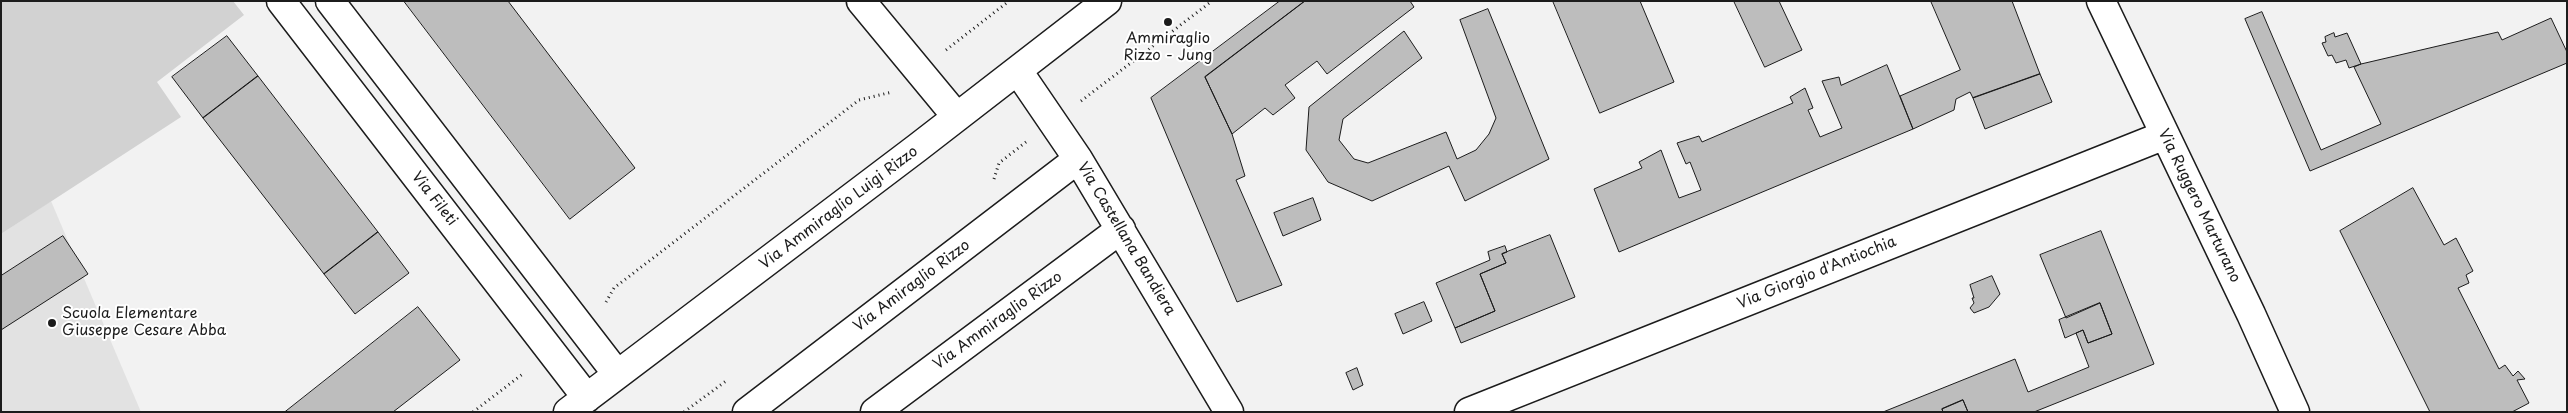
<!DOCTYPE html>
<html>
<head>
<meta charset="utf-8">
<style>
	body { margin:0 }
	#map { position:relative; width:2568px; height:413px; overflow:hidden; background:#f2f2f2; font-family:"Playpen Sans",sans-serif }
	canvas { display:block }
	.frame { position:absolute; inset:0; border:2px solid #1c1c1c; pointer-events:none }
</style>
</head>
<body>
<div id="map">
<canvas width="2568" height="413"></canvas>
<div class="frame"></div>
</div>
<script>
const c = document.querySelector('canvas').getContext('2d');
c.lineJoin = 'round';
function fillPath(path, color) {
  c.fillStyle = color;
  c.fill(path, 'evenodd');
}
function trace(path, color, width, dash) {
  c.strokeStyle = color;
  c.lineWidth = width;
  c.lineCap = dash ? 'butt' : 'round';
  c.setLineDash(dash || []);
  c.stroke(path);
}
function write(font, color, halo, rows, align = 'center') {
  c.font = font + ' "Playpen Sans",sans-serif';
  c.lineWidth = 4;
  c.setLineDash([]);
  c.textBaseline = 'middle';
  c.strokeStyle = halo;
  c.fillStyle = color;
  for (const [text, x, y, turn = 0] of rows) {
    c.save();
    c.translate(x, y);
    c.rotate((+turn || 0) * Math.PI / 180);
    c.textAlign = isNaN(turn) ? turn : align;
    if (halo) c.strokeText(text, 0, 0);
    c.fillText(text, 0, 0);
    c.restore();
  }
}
fillPath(new Path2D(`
	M51 201 141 412H1V234Z`), '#e2e2e2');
fillPath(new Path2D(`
	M1 1H233L244 15 157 82 181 117 1 234Z`), '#d2d2d2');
const building = new Path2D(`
	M404 1H508L635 168 570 219Z
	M1280 1H1305L1205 77 1232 134 1245 176 1236 180 1282 285 1237 302 1151 98Z
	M1305 1H1410L1414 7 1327 74 1317 61 1285 85 1295 98 1273 115 1265 108 1232 134 1205 77Z
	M1553 1H1640L1674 82 1600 113Z
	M1734 1H1779L1802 50 1765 67Z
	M1931 1H2012L2040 74 1973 98 1970 92 1956 99 1954 110 1913 129 1900 96 1960 70Z
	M1488 9 1549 159 1465 201 1449 166 1372 201 1328 182 1306 150 1309 107 1404 31 1422 58 1343 119 1339 140 1354 159 1368 163 1446 132 1457 159 1476 150 1489 134 1496 118 1460 20Z
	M2262 12 2321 150 2381 124 2354 67 2361 64 2498 32 2502 40 2551 18 2567 52V63L2310 171 2245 19Z
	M2334 33 2335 37 2347 33 2361 64 2349 68 2346 60 2336 63 2332 55 2328 56 2322 43 2326 42 2325 37Z
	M227 36 258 76 203 118 172 77Z
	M1887 65 1913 129 1619 252 1594 189 1642 168 1639 162 1661 150 1679 198 1701 190 1690 162 1686 164 1677 143 1699 136 1702 142 1793 103 1790 97 1805 88 1813 108 1808 110 1820 137 1842 128 1822 81 1839 77 1841 85Z
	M2040 74 2052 102 1985 129 1973 98Z
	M258 76 378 232 324 274 203 118Z
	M2413 188 2444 245 2456 238 2473 271 2466 275 2469 283 2458 288 2499 369 2505 365 2513 376 2518 371 2525 379 2517 380 2529 403 2512 412H2430L2340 231Z
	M1313 198 1321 220 1283 236 1274 213Z
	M2101 231 2154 364 2034 412H1968L1963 400 1942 409 1943 412H1883L2015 359 2028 392 2089 367 2076 333 2083 330 2088 343 2112 334 2100 303 2066 318 2040 255Z
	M378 232 409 273 355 314 324 274Z
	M1550 235 1575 297 1461 343 1455 328 1495 311 1480 274 1506 263 1502 254Z
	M63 236 88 274 1 330V276Z
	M1505 246 1507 252 1502 254 1506 263 1480 274 1495 311 1455 328 1436 283 1490 260 1488 252Z
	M1992 276 2000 294 1989 307 1974 313 1970 308 1974 303 1972 298H1974L1970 285Z
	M1424 302 1432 321 1403 334 1395 314Z
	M2100 303 2112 334 2088 343 2083 330 2065 338 2059 320Z
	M418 307 460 360 393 412H285Z
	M1357 368 1363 385 1353 390 1346 373Z
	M1963 400 1968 412H1943L1942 409Z`);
fillPath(building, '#bdbdbd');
trace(building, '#1c1c1c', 1);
const minor = new Path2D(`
	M281 1 587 398
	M330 1 617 374
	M861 1 957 117
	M2101 1 2251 314 2295 412
	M1018 71 1078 159 1229 412
	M568 412 917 148 1107 1
	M747 412 1078 159
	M875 412 1121 229
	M1469 412 2165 135`);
trace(minor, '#1c1c1c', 31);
trace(new Path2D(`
	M946 50 1009 1
	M1081 101 1212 1
	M994 179 999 163 1026 142
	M606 302 614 288 859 100 892 92
	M473 412 524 373
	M684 412 726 381`), '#1c1c1c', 3, [1, 4]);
trace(minor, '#fff', 28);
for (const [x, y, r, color] of [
	[1168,22,5,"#1c1c1c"],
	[52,323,5,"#1c1c1c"]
]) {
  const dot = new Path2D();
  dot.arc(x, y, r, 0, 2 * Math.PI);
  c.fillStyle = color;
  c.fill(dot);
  trace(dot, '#fff', 2);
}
write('15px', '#1c1c1c', '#fff', [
	["Ammiraglio",1168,39],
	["Rizzo - Jung",1168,56],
	["Scuola Elementare",62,314,"left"],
	["Giuseppe Cesare Abba",62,331,"left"]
]);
write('15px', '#1c1c1c', '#fff', [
	["Via Fileti",434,199,52],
	["Via Ruggero Marturano",2199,206,64],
	["Via Ammiraglio Luigi Rizzo",839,208,-37],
	["Via Castellana Bandiera",1126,239,59],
	["Via Giorgio d'Antiochia",1817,273,-22],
	["Via Amiraglio Rizzo",912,286,-37],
	["Via Ammiraglio Rizzo",998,321,-36]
]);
</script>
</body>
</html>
